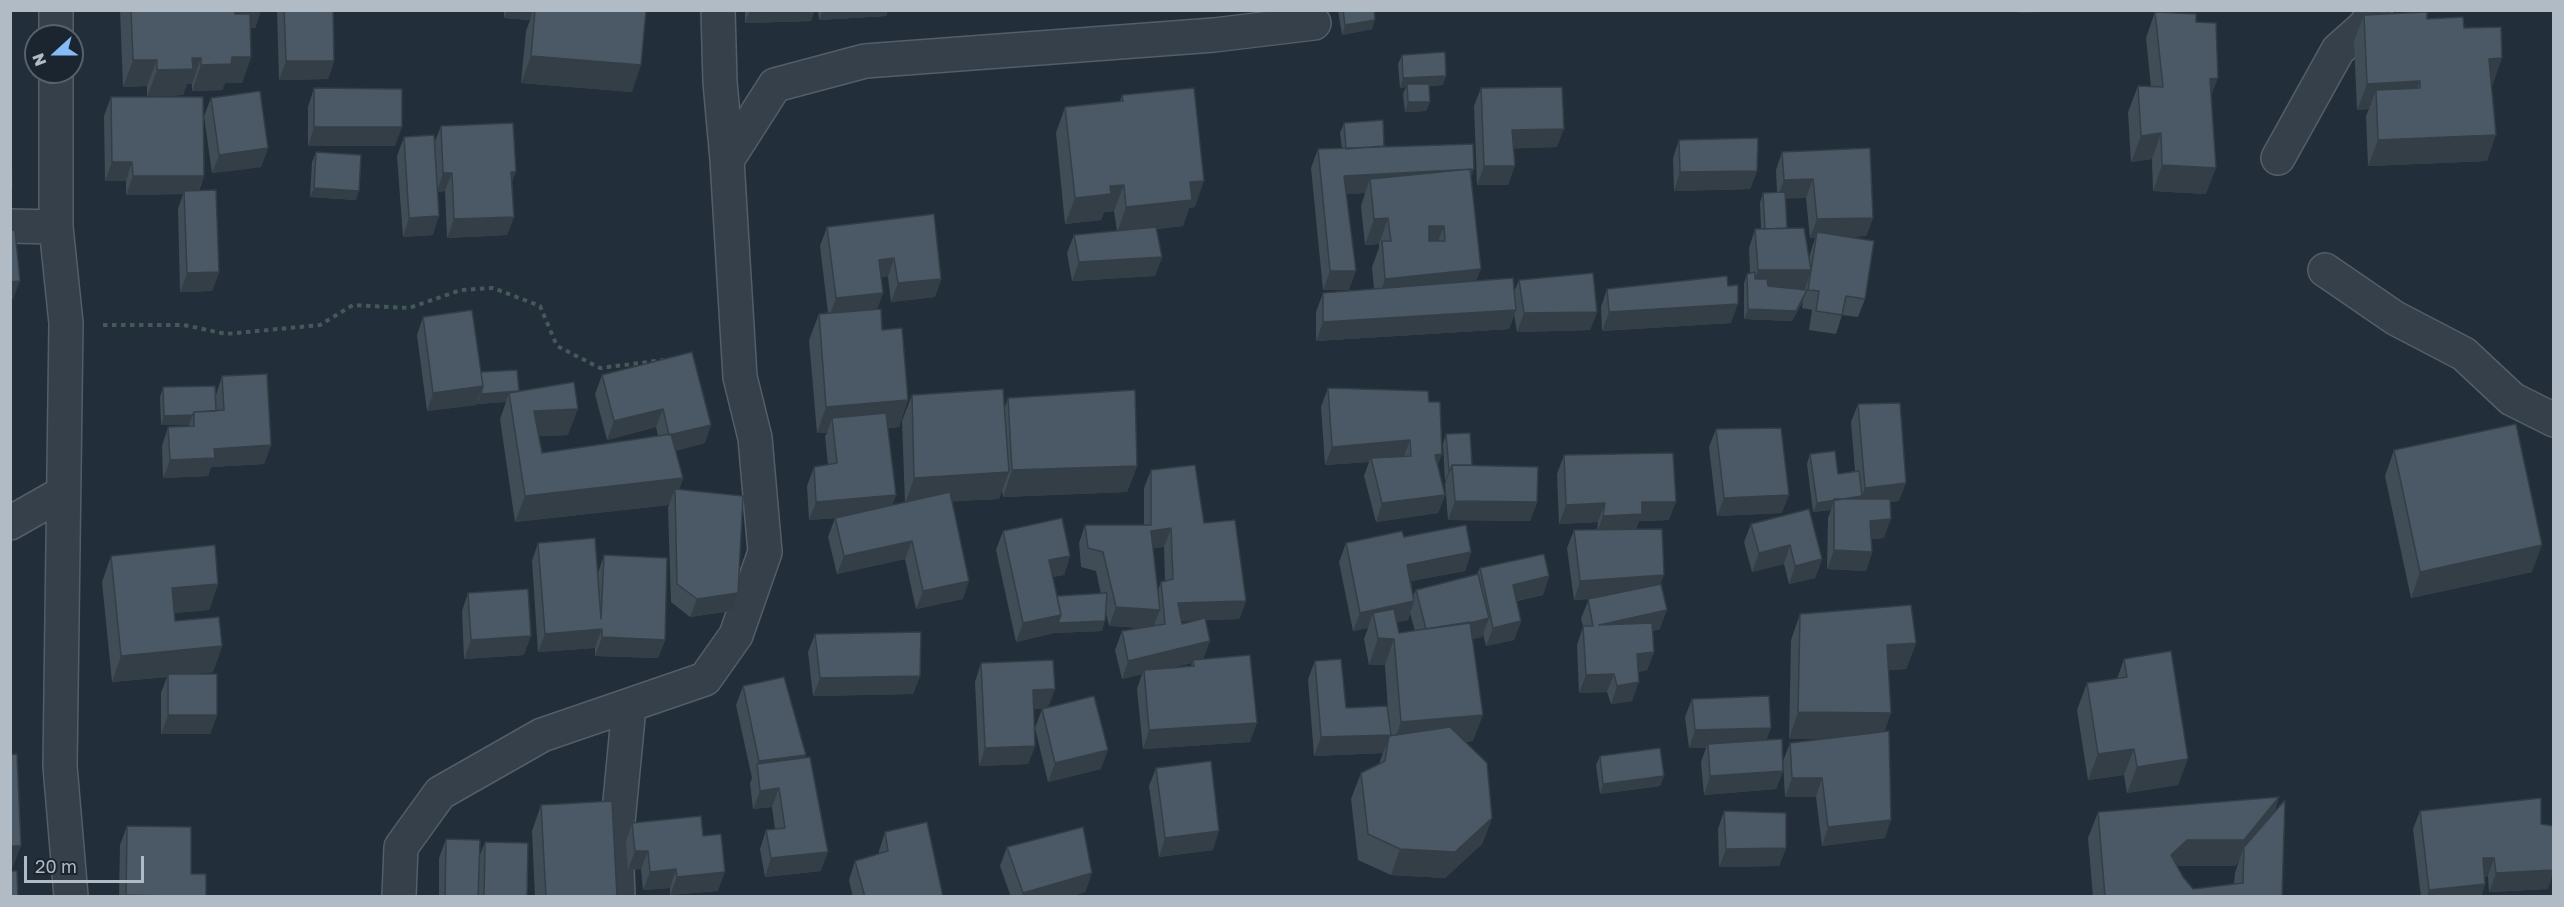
<!DOCTYPE html>
<html>
<head>
<meta charset="utf-8">
<style>
	body { margin:0 }
	#map { position:relative; width:2564px; height:907px; overflow:hidden; background:#222e39; font-family:"Golos Text",sans-serif }
	canvas { display:block }
	.frame { position:absolute; inset:0; border:12px solid #b1bbc6; pointer-events:none }
	.north { position:absolute; left:24px; top:24px; width:60px; height:60px; box-sizing:border-box; background:#1b252f; border:2px solid #57616b; border-radius:50%; rotate:249deg; font-size:16px; font-weight:700; line-height:24px; text-align:center; color:#b1bbc6 }
	.north::after { content:''; display:block; margin:auto; width:21px; height:27px; background:#86bcf5; clip-path:polygon(50% 0,100% 100%,50% 72%,0 100%) }
	.scale { position:absolute; left:24px; top:856px; width:120px; height:27px; box-sizing:border-box; border:3px solid #b1bbc6; border-top:0; padding-left:8px; font-size:18px; line-height:21px; white-space:nowrap; color:#b1bbc6; -webkit-text-stroke:4px #1b252f; paint-order:stroke }
</style>
</head>
<body>
<div id="map">
<canvas width="2564" height="907"></canvas>
<div class="frame"></div>
<div class="north">N</div>
<div class="scale">20 m</div>
</div>
<script>
const c = document.querySelector('canvas').getContext('2d');
c.lineJoin = 'round';
function trace(path, color, width, dash) {
  c.strokeStyle = color;
  c.lineWidth = width;
  c.lineCap = dash ? 'butt' : 'round';
  c.setLineDash(dash || []);
  c.stroke(path);
}
function fillPath(path, color) {
  c.fillStyle = color;
  c.fill(path, 'evenodd');
}
const minor = new Path2D(`
	M56 36V10
	M56 72V227L66 323 60 766 71 896
	M2278 158 2338 50 2365 26 2375 10
	M727 160 775 85 865 61 1214 35 1314 23
	M10 226 56 227
	M2325 270 2395 318 2464 354 2512 399 2554 420
	M10 523 63 493
	M399 896 401 847 440 793 542 735 705 679 736 635 765 552 755 438 740 377 727 160 720 82 718 10
	M618 896 616 843 629 707`);
trace(minor, '#545e68', 36);
trace(new Path2D(`
	M103 325H184L226 334 320 325 353 305 409 308 461 290 493 288 540 306 557 346 600 368 664 360`), '#445959', 4, [4.5, 4.5]);
trace(minor, '#36404a', 33);
fillPath(new Path2D(`
	M120 10H261L255 28H250L251 57 242 83H225L222 90 192 91V84H187L183 95 147 97V86L123 87Z
	M277 10H333L334 61 328 79 279 80Z
	M504 10H646L632 92 521 83 526 31 530 20 504 18Z
	M745 10H815L811 21 745 23Z
	M818 10H888L886 16 819 20Z
	M1338 10H1374L1372 29 1342 35Z
	M2155 12 2196 22 2211 96 2206 194 2153 191 2152 159 2131 162 2128 112 2138 86 2151 87 2146 38Z
	M2364 15 2427 19 2464 28 2493 84 2491 85 2487 161 2368 166 2366 116 2369 109 2357 110 2354 41Z
	M1402 55 1443 85 1429 86 1430 102 1426 111 1405 112 1403 94 1406 87 1400 88 1398 64Z
	M314 88 395 146H308V107Z
	M1481 88 1557 147 1514 148 1508 185H1477L1474 106Z
	M1122 95 1195 207 1189 208 1183 226 1156 229 1162 257 1155 276 1072 281 1067 253 1074 235 1117 231 1114 211 1104 212 1101 220 1065 224 1056 133 1065 107 1120 101Z
	M111 97 204 176 199 191 219 272 212 291 180 292 178 209 183 194 126 195V181H105L104 116Z
	M211 98 268 148 261 167 212 173 204 116Z
	M1344 123 1384 147 1474 169 1471 177 1476 281 1514 292 1519 280 1597 312 1590 330 1517 332 1514 314 1509 329 1316 341V312L1323 293 1374 289 1372 267 1379 248V244L1365 245 1361 206 1365 193 1346 194 1349 290H1323L1311 168 1318 149H1342L1340 133Z
	M441 126 512 182 514 217 507 235 447 238 445 191 438 192 433 235 403 237 397 156 404 137 434 144Z
	M1679 140 1757 171 1750 189 1674 191 1673 158Z
	M316 152 356 200 310 197 312 162Z
	M1782 152 1873 218 1866 236 1849 237 1865 299 1858 317 1842 315 1836 334 1809 330 1812 310 1802 308 1803 301 1792 321 1744 319V283L1747 274 1750 273 1749 248 1755 229H1761L1760 203 1763 193H1777L1776 170ZM1786 198H1806L1810 238H1815L1811 251 1809 258 1787 228Z
	M827 227 941 279 935 297 891 302 888 277H881L883 293 877 309 882 330 908 400 899 427 888 428 896 495 892 505 905 503 902 421 912 395 1005 407 1008 398 1137 466 1127 492 1003 497 1002 490 999 499 952 501 963 599 916 609 905 559 837 574 828 537 835 518H837L809 520 807 486 814 467 828 465 825 436 827 433H817L809 340 819 314 828 313 820 246Z
	M1728 286 1731 323 1602 331 1601 307 1607 289Z
	M423 317 481 372 519 391 568 435 539 436 542 453 658 436 656 427 607 440 595 394 602 375 692 352 705 443 675 451 683 478 679 490 731 611 690 617 671 602 668 508 669 505 515 522 500 419 506 402 477 404V401L476 405 427 411 417 335Z
	M222 376 271 445 264 464 211 467 208 476 163 478 162 446 168 427 188 426 189 425H161L160 397 163 387 216 395Z
	M1328 388 1429 402 1438 466 1445 495 1438 513 1376 522 1364 476 1369 462 1325 465 1321 407Z
	M1858 404 1899 501 1890 502 1884 538 1871 539 1872 552 1866 571 1827 569 1828 518 1831 510 1813 512 1807 464 1810 454 1838 474 1855 471 1851 422Z
	M1716 429 1782 513 1717 516 1709 447Z
	M1446 434 1472 465 1537 502 1530 521 1448 520 1445 484 1446 481H1445L1443 444Z
	M2394 450 2532 572 2411 598 2385 476Z
	M1564 455 1669 520 1639 521 1636 529 1664 575 1660 584V629L1653 631 1654 652 1647 670 1638 672 1632 701 1611 704 1607 692 1579 693 1577 645 1583 627 1581 618 1589 599 1574 600 1567 548 1574 530H1597L1598 522 1559 524 1557 474Z
	M1151 470 1204 523 1246 601 1239 619 1205 620 1203 659 1250 742 1143 749 1137 689 1142 674 1122 679 1115 650 1122 631 1143 628 1109 626 1106 613 1102 631 1054 633 1016 642 996 550 1003 531 1070 556 1064 575 1052 577 1057 596 1101 594 1096 571 1081 567 1079 543 1085 525H1144V488ZM1164 547 1165 581 1161 582 1158 590 1153 548ZM1182 621H1195L1182 624ZM1192 663 1191 666 1170 668Z
	M1751 524 1822 559 1815 578 1789 584 1784 564 1752 572 1744 542Z
	M1404 537 1471 552 1465 571 1411 581 1413 596 1416 590 1477 574 1480 568 1549 576 1543 595 1517 601 1521 621 1514 640 1486 646 1483 633 1482 637 1472 639 1473 741 1465 742 1492 818 1482 844 1445 878 1391 875 1358 860 1351 799 1361 773 1379 764 1383 753 1314 756 1308 679 1315 661 1346 708 1389 726 1385 665H1369L1364 639 1368 628 1353 631 1339 562 1346 543ZM1410 613 1415 631 1399 633 1397 622 1408 620Z
	M538 543 598 573 604 555 665 640 658 658 595 656V648L538 652 532 561Z
	M111 556 218 584 209 610 174 613 175 621 222 646 213 672 192 674 217 715 210 734H161V693L167 677 112 682 102 582Z
	M468 593 524 655 464 659 462 611Z
	M1800 614 1916 643 1906 669 1889 670 1885 731V838L1822 846 1816 797H1785L1783 761 1790 743 1822 739H1789L1791 640Z
	M815 634 920 676 913 694 813 696 808 652Z
	M2124 659 2178 785 2127 793 2124 775 2088 780 2077 710 2087 683 2117 679Z
	M981 663 1048 708 1101 769 1048 782 1035 728 1042 709 1047 708 1033 709 1035 746 1028 764 979 766 975 682Z
	M743 686 805 757 821 871 765 877 760 849 766 830 775 829 772 807 753 809 750 783 752 778 736 705Z
	M1692 699 1766 740 1783 771 1776 789 1704 795 1701 762 1706 748H1689L1685 717Z
	M1600 756 1664 776 1660 786 1600 794 1596 765Z
	M1156 768 1213 850 1159 857 1149 786Z
	M2279 797 2274 813 2282 897H2093L2088 838 2098 812ZM2239 861 2235 873 2234 884 2193 889 2183 877 2177 866H2235Z
	M541 805 617 897H535L532 831Z
	M1724 811 1786 848 1779 866 1719 867 1718 829Z
	M2420 811 2541 824 2548 889 2489 892 2488 876 2485 877V884L2481 897H2421L2413 829Z
	M632 823 703 836 718 891 670 895V888L643 890 641 869 628 870 626 841Z
	M127 826 191 874 206 897H119L120 845Z
	M885 832 943 897H853L849 880 855 861 879 854V851Z
	M446 839 479 857 485 842 527 897H439V858Z
	M1007 847 1092 873 1085 892 1069 897H1011L1000 866Z`), '#404d57');
fillPath(new Path2D(`
	M231 10H261L255 28 225 29Z
	M507 10H533L530 20 504 18Z
	M750 10H815L811 21 745 23Z
	M823 10H888L886 16 819 20Z
	M2020 10H2088L2019 13Z
	M1375 20 1372 29 1342 35 1345 25Z
	M531 56 641 65 632 92 521 83Z
	M232 57H251L242 83H225L222 90 192 91 201 65Z
	M192 58H201L192 84H187L183 95 147 97 157 70Z
	M2502 58 2493 84 2479 85 2489 59Z
	M133 60H157L147 86 123 87Z
	M286 61H334L328 79 279 80Z
	M1446 76 1443 85 1407 87V84L1406 87 1400 88 1403 78Z
	M2218 78 2208 104 2210 79Z
	M2420 81 2410 107 2376 90 2369 109 2357 110 2367 84Z
	M1408 102H1430L1426 111 1405 112Z
	M314 127H402L395 146H308Z
	M1564 129 1557 147 1505 149 1512 130Z
	M2161 133 2152 159 2131 162 2141 136Z
	M2496 135 2487 161 2368 166 2378 140Z
	M268 148 261 167 212 173 219 155Z
	M112 162H132L126 181H105Z
	M2162 165 2216 168 2206 194 2153 191Z
	M1484 166H1515L1508 185H1477Z
	M1474 169 1467 188 1370 179 1365 193 1337 195 1344 176Z
	M1757 171 1750 189 1674 191 1680 172Z
	M511 172H516L509 190Z
	M443 173H452L445 191 437 192Z
	M133 176H204L197 194 184 191 183 194 126 195Z
	M1813 179 1806 198 1777 199 1784 180Z
	M1204 181 1195 207 1189 208 1183 226 1117 233 1126 207 1190 182Z
	M1124 185 1114 211 1104 212 1101 220 1065 224 1075 198 1110 186Z
	M314 188 359 191 356 200 310 197Z
	M439 216 433 235 403 237 409 218Z
	M514 217 507 235 447 238 454 219Z
	M1388 218 1379 244 1365 245 1374 219Z
	M1873 218 1866 236 1816 238 1817 232 1815 238H1810L1817 219Z
	M1429 226H1444L1434 252H1419Z
	M1162 257 1155 276 1072 281 1079 262Z
	M894 258 888 277 872 278 879 260Z
	M1481 269 1471 295 1376 305 1385 279Z
	M1758 270H1811L1805 289H1752Z
	M1330 271H1356L1349 290H1323Z
	M219 272 212 291 180 292 187 273Z
	M941 279 935 297 891 302 898 283Z
	M20 281 13 299 10 300V282Z
	M1807 290 1803 300 1792 321 1744 319 1748 309Z
	M883 293 876 311 829 317 836 298Z
	M1738 304 1731 323 1602 331 1609 312Z
	M1516 310 1509 329 1316 341 1323 322Z
	M1597 312 1590 330 1517 332 1524 313Z
	M483 386 476 405 427 411 433 393Z
	M519 391 509 393 506 402 477 404 481 394Z
	M908 400 899 427 833 432 832 418 827 433H817L826 407Z
	M578 409 568 435 524 437 534 411Z
	M663 409 656 427 607 440 614 421Z
	M193 415 189 425H161L164 416Z
	M711 425 705 443 662 454 669 435Z
	M1410 440 1403 459 1371 458 1369 462 1325 465 1332 447Z
	M271 445 264 464 211 467 208 476 163 478 170 460 214 449Z
	M1442 454 1435 473V455Z
	M1137 466 1127 492 1003 497 1012 470Z
	M1449 471H1450L1446 481H1445Z
	M1009 472 999 499 905 504 914 478Z
	M683 478 675 499V489L669 505 515 522 525 496Z
	M1906 483 1899 501 1834 509V500L1862 496 1865 488Z
	M896 495 889 513 809 520 816 502Z
	M1445 495 1438 513 1376 522 1382 503Z
	M1789 495 1782 513 1717 516 1724 498Z
	M1834 500 1831 510 1813 512 1817 503Z
	M1455 501 1537 502 1530 521 1448 520Z
	M1642 502H1676L1669 520 1639 521 1635 533 1596 534 1603 516Z
	M1605 503 1598 522 1559 524 1566 505Z
	M1891 519 1884 538 1863 540 1870 521Z
	M1171 528 1164 547 1144 549 1151 531Z
	M912 541 905 559 837 574 844 556Z
	M1790 545 1784 564 1752 572 1759 553Z
	M2542 545 2532 572 2411 598 2420 572Z
	M1834 550 1872 552 1866 571 1827 569Z
	M1471 552 1465 571 1401 583 1407 565Z
	M1070 556 1064 575 1042 579 1049 560Z
	M1822 559 1815 578 1789 584 1795 566Z
	M1664 575 1657 593 1574 600 1580 581Z
	M1549 576 1543 595 1506 603 1513 585Z
	M969 581 963 599 916 609 923 591Z
	M218 584 209 610 162 614 172 588Z
	M738 593 731 611 690 617 697 599Z
	M1246 601 1239 619 1171 622 1178 603Z
	M1414 601 1408 620 1376 626 1373 613 1368 628 1353 631 1360 613Z
	M1116 607 1160 610 1153 628 1109 626Z
	M1667 610 1660 629 1592 644 1599 625Z
	M1061 615 1105 621 1102 631 1054 633 1016 642 1023 623Z
	M1489 618 1482 637 1420 652 1427 633Z
	M1521 621 1514 640 1486 646 1493 628Z
	M602 629 595 648 538 652 545 634Z
	M531 636 524 655 464 659 471 640Z
	M602 637 665 640 658 658 595 656Z
	M1378 638 1394 639 1385 665H1369Z
	M1210 641 1203 660H1193L1192 663 1144 674V670L1143 674 1122 679 1128 661Z
	M1916 643 1906 669 1878 671 1887 645Z
	M222 646 213 672 168 677V674L167 677 112 682 121 656Z
	M1654 652 1647 670 1630 673 1637 654Z
	M1614 674 1607 692 1579 693 1586 675Z
	M920 676 913 694 813 696 820 678Z
	M1639 682 1632 701 1611 704 1617 686Z
	M1055 689 1048 708 1026 709 1033 690Z
	M1798 712 1891 713 1882 739H1789Z
	M168 715H217L210 734H161Z
	M1483 715 1473 741 1391 748 1401 722Z
	M1257 723 1250 742 1143 749 1149 730Z
	M1771 728 1764 747 1708 744 1706 748H1689L1695 730Z
	M1391 735 1383 753 1314 756 1321 737Z
	M1035 746 1028 764 979 766 985 748Z
	M2134 749 2124 775 2088 780 2098 754Z
	M1108 750 1101 769 1048 782 1055 763Z
	M806 755 799 773 757 766 759 761Z
	M2188 759 2178 785 2127 793 2137 767Z
	M1783 771 1776 789 1704 795 1710 776Z
	M1664 776 1660 786 1600 794 1603 784Z
	M1792 778H1822L1816 797H1785Z
	M779 788 772 807 753 809 760 791Z
	M2279 797 2270 823 2244 847 2239 861 2235 866H2177L2171 855 2187 840Z
	M1492 818 1482 844 1445 878 1391 875 1400 849Z
	M1891 820 1885 838 1822 846 1828 827Z
	M1219 831 1213 850 1159 857 1165 838Z
	M10 846H21L11 872H10Z
	M1786 848 1779 866 1719 867 1726 849Z
	M635 851H648L641 869 628 870Z
	M828 852 821 871 765 877 771 858Z
	M2483 858H2494L2488 876 2476 877Z
	M676 869 670 888 643 890 650 872Z
	M2553 870V874L2548 889 2489 892 2496 873Z
	M725 872 718 891 670 895 677 877Z
	M1092 873 1085 892 1069 897H1021L1023 893Z
	M2485 884 2481 897H2427L2429 890Z`), '#343e47');
const building = new Path2D(`
	M131 10H235V14H250L251 57H232L231 64 201 65V58H192L193 69 157 70V60H133Z
	M284 10H333L334 61H286Z
	M535 10H646L641 65 531 56Z
	M1343 10H1374L1375 20 1345 25Z
	M2155 12 2196 14V22L2216 23 2218 78 2210 79 2216 168 2162 165 2161 133 2141 136 2138 86 2163 87Z
	M2427 12V19L2463 17 2464 28 2501 27 2502 58 2489 59 2496 135 2378 140 2376 90 2420 88V81L2367 84 2364 15Z
	M1445 52 1446 76 1403 78 1402 55Z
	M1407 84H1429L1430 102H1408Z
	M1562 87 1564 129 1512 130 1515 166H1484L1481 88Z
	M314 88 402 89V127H314Z
	M1194 88 1204 181 1190 182 1192 200 1126 207 1124 185 1110 186 1111 194 1075 198 1065 107 1123 101 1122 95Z
	M260 91 268 148 219 155 211 98Z
	M111 97H203L204 176H133L132 162H112Z
	M1383 120 1384 146 1346 149 1344 123Z
	M513 123 516 172H511L514 217 454 219 452 173H443L441 126Z
	M10 130 12 187H10Z
	M434 135 439 216 409 218 404 137Z
	M1758 138 1757 171 1680 172 1679 140Z
	M1473 144 1474 169 1344 176 1356 271H1330L1318 149Z
	M1870 148 1873 218 1817 219 1813 179 1784 180 1782 152Z
	M316 152 361 155 359 191 314 188Z
	M1470 169 1481 269 1385 279 1382 241H1391L1388 218 1374 219 1370 179ZM1429 226H1444L1445 241H1429Z
	M216 190 219 272 187 273 184 191Z
	M1785 192 1787 228 1765 229 1763 193Z
	M934 214 941 279 898 283 894 258 879 260 883 293 836 298 827 227Z
	M1156 227 1162 257 1079 262 1074 235Z
	M1804 228 1811 270H1758L1755 229Z
	M10 230H15L20 281 10 282Z
	M1817 232 1874 241 1865 299 1846 296 1842 315 1816 311 1819 291 1808 290Z
	M1755 272V279H1767L1768 286 1807 290 1796 311 1748 309 1747 274Z
	M1593 273 1597 312 1524 313 1519 280Z
	M1727 276 1728 286 1738 285V304L1609 312 1607 289Z
	M1513 278 1516 310 1323 322V293Z
	M881 309 882 330 902 328 908 400 826 407 819 314Z
	M472 310 483 386 433 393 423 317Z
	M692 352 711 425 669 435 663 409 614 421 602 375Z
	M517 370 519 391 481 394 483 386 481 372Z
	M267 374 271 445 214 449 215 458 170 460 168 427 194 426V412L224 410 222 376Z
	M574 382 578 409 534 411 542 453 671 434 683 478 525 496 509 393Z
	M215 386 216 411 194 412 193 415 164 416 163 387Z
	M1328 388 1428 391 1429 402H1440L1442 454 1435 455 1445 495 1382 503 1371 458 1411 456 1410 440 1332 447Z
	M1003 389 1009 472 914 478 912 395Z
	M1135 390 1137 466 1012 470 1008 398Z
	M1900 403 1906 483 1865 488 1858 404Z
	M886 413 896 495 816 502 814 467 837 463 832 418Z
	M2516 424 2542 545 2420 572 2394 450Z
	M1781 428 1789 495 1724 498 1716 429Z
	M1470 433 1472 465H1452L1450 471H1449L1446 434Z
	M1835 451 1838 474 1859 471 1862 496 1817 503 1810 454Z
	M1673 453 1676 502H1642V514L1603 516 1605 503 1566 505 1564 455Z
	M1195 465 1204 523 1235 520 1246 601 1178 603 1182 624 1205 618 1210 641 1128 661 1122 631 1165 624 1161 582 1173 579 1171 528 1151 531 1160 610 1116 607 1103 552 1088 548 1085 525H1151V470Z
	M1452 465 1538 467 1537 502 1455 501Z
	M675 489 743 496 738 593 697 599 677 584Z
	M950 492 969 581 923 591 912 541 844 556 835 518Z
	M1834 499H1890L1891 519 1870 521 1872 552 1834 550Z
	M1809 509 1822 559 1795 566 1790 545 1759 553 1751 524Z
	M1062 518 1070 556 1049 560 1061 615 1023 623 1003 531Z
	M1466 525 1471 552 1407 565 1414 601 1360 613 1346 543 1402 531 1404 537Z
	M1662 529 1664 575 1580 581 1574 530Z
	M595 538 601 619 604 555 667 558 665 640 602 637V629L545 634 538 543Z
	M215 545 218 584 172 588 175 621 219 617 222 646 121 656 111 556Z
	M1544 554 1549 576 1513 585 1521 621 1493 628 1480 568Z
	M1478 574 1489 618 1470 623 1426 629 1416 590Z
	M1661 584 1667 610 1599 625 1652 623 1654 652 1637 654 1639 682 1617 686 1614 674 1586 675 1583 626H1593L1588 599Z
	M528 589 531 636 471 640 468 593Z
	M1107 593 1105 621 1058 623 1061 615 1057 596Z
	M1911 605 1916 643 1887 645 1891 713 1798 712 1800 614Z
	M1394 609 1399 633 1470 622 1483 715 1401 722 1394 639 1378 638 1373 613Z
	M921 632 920 676 820 678 815 634Z
	M2171 651 2188 759 2137 767 2134 749 2098 754 2087 683 2127 677 2124 659Z
	M1250 655 1257 723 1149 730 1144 670 1194 666 1193 660Z
	M1341 659 1346 708 1387 706 1391 735 1321 737 1315 661Z
	M1053 660 1055 689 1033 690 1035 746 985 748 981 663Z
	M168 674H217V715H168Z
	M784 677 806 755 759 761 743 686Z
	M1094 696 1108 750 1055 763 1042 709Z
	M1769 696 1771 728 1695 730 1692 699Z
	M1450 727 1487 763 1492 818 1455 852 1400 849 1368 834 1361 773 1385 761 1389 736Z
	M1889 731 1891 820 1828 827 1822 778H1792L1790 743Z
	M1782 739 1783 771 1710 776 1708 744Z
	M1660 748 1664 776 1603 784 1600 756Z
	M17 754 21 846H10V755Z
	M810 757 828 852 771 858 766 830 785 828 779 788 760 791 757 764Z
	M1211 761 1219 831 1165 838 1156 768Z
	M2279 797 2244 840H2187L2171 855 2183 877 2193 889 2243 883 2244 847 2285 800 2282 897H2105L2098 812Z
	M2541 798V824L2553 826V870L2496 873 2494 858H2483L2485 884 2429 890 2420 811Z
	M612 801 617 897H546L541 805Z
	M1724 811 1786 813V848L1726 849Z
	M701 816 703 836 721 834 725 872 677 877 676 869 650 872 648 851H635L632 823Z
	M927 822 943 897H865L855 861 888 851 885 832Z
	M127 826 191 827V874H206V897L126 895Z
	M1083 827 1092 873 1023 893 1007 847Z
	M446 839 480 840 478 897H445Z
	M485 842 528 843 527 897H484Z
	M10 871H17L18 897H10Z`);
fillPath(building, '#4a5965');
trace(building, '#343e47', 1.5);
</script>
</body>
</html>
